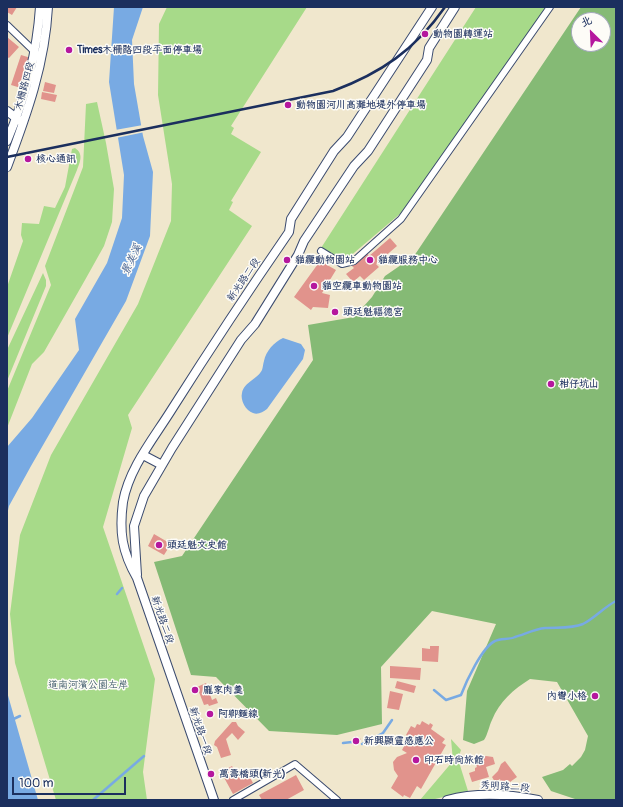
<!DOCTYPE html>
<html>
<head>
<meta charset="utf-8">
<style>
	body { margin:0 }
	#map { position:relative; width:623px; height:807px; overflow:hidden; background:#f0e7cd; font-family:Pangolin,"LXGW WenKai TC",sans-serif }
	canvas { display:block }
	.frame { position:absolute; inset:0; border:8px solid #1b2f5e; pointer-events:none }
	.north { position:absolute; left:571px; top:12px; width:40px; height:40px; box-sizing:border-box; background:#fdfcf7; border:1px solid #a3aaba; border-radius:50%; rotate:336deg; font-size:11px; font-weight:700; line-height:16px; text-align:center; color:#1b2f5e }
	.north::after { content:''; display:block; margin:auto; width:14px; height:18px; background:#b5179e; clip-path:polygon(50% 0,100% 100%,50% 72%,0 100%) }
	.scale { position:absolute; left:12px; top:777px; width:114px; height:18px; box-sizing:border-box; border:2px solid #1b2f5e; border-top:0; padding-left:5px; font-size:12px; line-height:14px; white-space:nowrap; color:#1b2f5e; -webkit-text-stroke:3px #fdfcf7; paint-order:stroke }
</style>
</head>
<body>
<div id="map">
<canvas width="623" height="807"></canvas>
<div class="frame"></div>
<div class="north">北</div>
<div class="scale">100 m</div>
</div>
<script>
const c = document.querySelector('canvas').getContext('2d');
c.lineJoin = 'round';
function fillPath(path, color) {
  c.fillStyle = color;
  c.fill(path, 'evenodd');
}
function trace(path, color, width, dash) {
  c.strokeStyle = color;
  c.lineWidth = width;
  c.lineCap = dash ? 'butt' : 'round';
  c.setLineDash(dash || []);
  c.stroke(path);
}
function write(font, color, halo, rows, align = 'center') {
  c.font = font + ' Pangolin,"LXGW WenKai TC",sans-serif';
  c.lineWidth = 3;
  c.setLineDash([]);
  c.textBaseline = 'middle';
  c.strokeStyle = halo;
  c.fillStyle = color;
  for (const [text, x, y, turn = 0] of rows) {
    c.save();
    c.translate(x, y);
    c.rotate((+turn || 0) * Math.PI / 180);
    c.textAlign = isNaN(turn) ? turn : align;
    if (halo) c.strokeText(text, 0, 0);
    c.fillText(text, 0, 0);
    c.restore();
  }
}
fillPath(new Path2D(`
	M167 7H307L231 126 234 128 231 134 261 152 231 201 233 202 229 210 252 226 128 415 132 428 103 527 155 679 143 772 147 800H56L15 663 10 614 20 535 51 455 138 304 171 221 172 184 158 95 159 24Z
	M476 7H545L539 19 401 213 348 258 339 260 321 248Z
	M97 102 106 143 114 189 112 222 104 246 85 280 44 352 32 364 7 428V391L51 285 45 266 83 167 86 104Z
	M75 148C84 154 80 162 77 170L7 338V287L23 241 21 235 22 223 39 224 44 206 55 208 65 187 72 149Z
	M43 273 46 280V286L7 381V350Z
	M451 739 461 750 458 759 468 791 431 800H420L453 761Z`), '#a7da89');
fillPath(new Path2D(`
	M581 7H616L615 800H578L551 791 542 777 563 770 570 764 572 766 581 757 585 750 588 736 557 682 530 679C514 689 499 702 492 720 489 726 488 734 484 740L474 744 463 740 467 691 496 624 432 611 381 667 382 724 337 735 269 731 216 677 191 675 154 562 182 556 313 360 308 325 354 317 372 297 385 276 414 256ZM579 20H603V44H579Z`), '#85ba75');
fillPath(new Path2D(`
	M114 7H143L132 40 134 84 143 136 153 172 150 236 126 301 31 466 9 506 7 515V447L32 418 79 350 75 319 107 263 122 218 124 175 109 82Z
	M283 338 301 344 305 350 303 359 267 409C263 412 258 415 253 413 246 411 240 400 242 393 244 382 258 379 262 370 263 367 263 364 264 361 266 351 274 342 283 338Z
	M7 692 38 800 7 799Z`), '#78aae3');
fillPath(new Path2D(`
	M143 125 145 132 116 138 115 130Z`), '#f0e7cd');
trace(new Path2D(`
	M117 594 122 588
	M434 690 446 700 461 695C466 682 482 647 495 641 501 638 509 640 515 637 525 634 535 629 545 628 558 627 571 629 583 624 595 618 604 607 616 601
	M7 722 20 716
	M343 743 352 742
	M362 744 383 733 392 720
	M93 800 144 756`), '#78aae3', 2.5);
fillPath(new Path2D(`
	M7 7H17L12 15 7 12Z
	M7 37 19 47 9 58 7 57Z
	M21 55 31 58 21 88 11 85Z
	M45 82 56 85 54 93 43 91Z
	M42 92 57 95 55 102 41 99Z
	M390 238 397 246 376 264 379 267 364 280 360 276 353 282 346 274 354 268 352 266 367 253 369 256Z
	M320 261 336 270 322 293 330 295 328 308 313 307 311 310 294 297Z
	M154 534 171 544 164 555 148 546Z
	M430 646H439L438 662 422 661V648L430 649Z
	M390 666 421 668 420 680 390 678Z
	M397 681 416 686 414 693 395 688Z
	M206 683 212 700 216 698 218 703 209 706 208 704 204 705 197 687Z
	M390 691 403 694 399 710 387 708Z
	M422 721 429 725 430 723 433 725 431 729 445 739 442 743 446 745 421 789 417 786 410 798 404 795 403 797 391 788 398 776 394 770 393 762 397 757 407 753 402 750 409 737 406 735 411 726 415 728 417 724 420 725Z
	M232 722H236L238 726 245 732 238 740 232 733 226 739 231 755 221 758 217 747 214 745 215 741Z
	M355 736 361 739 357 745 352 743Z
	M486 756 493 757 495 764 486 767 489 777 472 782 469 773 475 771V768L477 767 474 760Z
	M505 761 517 777 510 782 508 780 501 782 500 779 495 782 492 777 498 771 501 764Z
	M232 766 238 777 247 772 253 783 233 794 221 772Z
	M296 775 304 790 286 800H262L259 795Z`), '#e1938c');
const street = new Path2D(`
	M7 25 36 53
	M321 251 342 264 354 261 401 219 550 7
	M233 800 295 764 337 800`);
const secondary = new Path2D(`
	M7 111 20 121
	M7 141C25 98 37 53 40 7
	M7 167C27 114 45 64 48 7
	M143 455 162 465
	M137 575 134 526 144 496 172 448 241 340 255 324 298 255 304 241 354 166 368 151 427 60 429 48 455 7
	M214 800 137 578C122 552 119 532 123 502 129 468 154 438 172 409 210 349 249 290 289 232L291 219 334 151 347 137 432 7
	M447 800C477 792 508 794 538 800`);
trace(street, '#3b4b6f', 8);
trace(secondary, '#3b4b6f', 10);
trace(street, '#fff', 6);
trace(secondary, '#fff', 8);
trace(new Path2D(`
	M7 157 333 91C381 73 415 50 445 7`), '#1b2f5e', 2.5);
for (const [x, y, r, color] of [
	[425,34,4,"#b5179e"],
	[69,50,4,"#b5179e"],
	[288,105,4,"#b5179e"],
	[28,159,4,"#b5179e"],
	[287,260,4,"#b5179e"],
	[370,260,4,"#b5179e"],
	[314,286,4,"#b5179e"],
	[335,312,4,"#b5179e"],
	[551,384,4,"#b5179e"],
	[159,545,4,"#b5179e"],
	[195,690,4,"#b5179e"],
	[595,696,4,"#b5179e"],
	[210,714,4,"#b5179e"],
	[356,741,4,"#b5179e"],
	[416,760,4,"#b5179e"],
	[211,774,4,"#b5179e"]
]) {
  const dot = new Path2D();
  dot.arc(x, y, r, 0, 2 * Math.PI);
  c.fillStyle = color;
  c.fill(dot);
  trace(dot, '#fdfcf7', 1.5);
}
write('bold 10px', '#1b2f5e', '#fdfcf7', [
	["動物園轉運站",433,34],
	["Times木柵路四段平面停車場",77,50],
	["動物園河川高灘地堤外停車場",296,105],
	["核心通訊",36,159],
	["貓纜動物園站",295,260],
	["貓纜服務中心",378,260],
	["貓空纜車動物園站",322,286],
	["頭廷魁福德宮",343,312],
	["柑仔坑山",559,384],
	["頭廷魁文史館",167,545],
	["龐家肉羹",203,690],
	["內彎小格",587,696,"right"],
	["阿卿麵線",218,714],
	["新興顯靈感應公",364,741],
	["印石時尚旅館",424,760],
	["萬壽橋頭(新光)",219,774]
], 'left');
write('10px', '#1b2f5e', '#fdfcf7', [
	["木柵路四段",25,86,-75],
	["新光路二段",244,280,-56],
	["新光路二段",162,620,71],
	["新光路一段",200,731,71],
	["秀明路二段",505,787,4]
]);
write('10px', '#3e5a69', '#fdfcf7', [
	["道南河濱公園左岸",88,685]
]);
write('italic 11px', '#3c5a8d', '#fdfcf7', [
	["景美溪",132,260,-65]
]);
</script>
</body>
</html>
